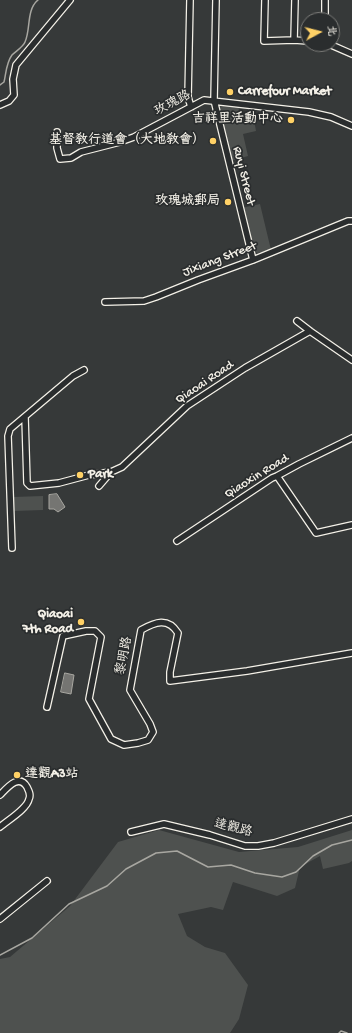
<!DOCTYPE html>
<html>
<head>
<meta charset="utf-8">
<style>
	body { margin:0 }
	#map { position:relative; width:352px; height:1033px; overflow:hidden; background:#363939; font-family:"Gochi Hand","LXGW WenKai TC",sans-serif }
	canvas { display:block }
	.north { position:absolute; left:300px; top:12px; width:40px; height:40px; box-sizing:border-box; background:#2a2d2e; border:1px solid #7b7b78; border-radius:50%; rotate:83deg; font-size:11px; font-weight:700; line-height:16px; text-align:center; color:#f4f1e8 }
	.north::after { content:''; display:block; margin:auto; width:14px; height:18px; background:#ffd166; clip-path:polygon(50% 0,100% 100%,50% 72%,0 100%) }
</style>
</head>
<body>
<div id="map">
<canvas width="352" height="1033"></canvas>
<div class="north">北</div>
</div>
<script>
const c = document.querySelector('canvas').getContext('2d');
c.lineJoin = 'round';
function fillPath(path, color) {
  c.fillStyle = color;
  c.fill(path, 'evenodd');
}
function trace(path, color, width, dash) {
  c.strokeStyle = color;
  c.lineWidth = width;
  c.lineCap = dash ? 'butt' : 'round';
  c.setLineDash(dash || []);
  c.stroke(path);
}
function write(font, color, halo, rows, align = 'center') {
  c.font = font + ' "Gochi Hand","LXGW WenKai TC",sans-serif';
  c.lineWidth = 3.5;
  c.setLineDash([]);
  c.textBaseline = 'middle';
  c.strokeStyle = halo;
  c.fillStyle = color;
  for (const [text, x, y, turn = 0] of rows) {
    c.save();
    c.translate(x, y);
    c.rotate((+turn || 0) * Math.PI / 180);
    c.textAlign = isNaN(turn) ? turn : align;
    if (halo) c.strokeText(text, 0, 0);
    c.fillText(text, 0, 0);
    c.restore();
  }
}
fillPath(new Path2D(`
	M224 105 239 107 238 118 254 120 256 131 243 134 248 156 231 161 219 107Z
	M260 204 271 250 257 253C249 247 245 218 242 208Z
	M43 496V510L13 511V497Z
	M159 830 239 852 298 847 352 830V861L349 863 323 869 320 856 300 867 295 888 277 896 233 882 223 910 211 907 178 914 187 936 205 947 225 953 248 985 239 1019 230 1033H0V959L10 957 70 906 118 842Z`), '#4e514f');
const water = new Path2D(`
	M57 494 65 507 58 512 54 509H49V495Z
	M65 673 74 675 71 694 61 692Z`);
fillPath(water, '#757572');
trace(water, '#a8a7a1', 1);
trace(new Path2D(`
	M0 85 4 82C6 74 6 63 12 55 16 51 23 47 25 42 31 29 26 10 38 0
	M0 955 32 938 69 904 107 886 126 869 156 853 177 851 208 867 231 865 255 873 282 877 296 872 313 856 332 845 352 840
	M339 1033 341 1031 347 1033`), '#a8a7a1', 1.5);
const street = new Path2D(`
	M190 0 188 97 191 107
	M216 0 214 100 253 260
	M265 0 264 41 294 40 308 41
	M325 20V0
	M294 40 295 0
	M329 44 352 54
	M0 105 9 101 14 95 13 79 16 65 70 0
	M57 132V148L60 159 71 158 81 152 120 142 134 137 204 100 309 112 331 117 352 126
	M105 302 144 301 156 297 198 280 253 260 348 221H352
	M297 321 310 331 352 360
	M25 417 27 483 30 486 59 483 89 475 111 472 122 467 187 406 245 368 310 331
	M277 476 316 533 352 525
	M99 486 111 472
	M177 541 272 478 277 476 299 464 352 438
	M12 548 8 436 10 429 73 376 84 370
	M47 707 63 636 86 631H95L101 637 89 699 111 739 124 745 138 743 148 740 153 732 150 724 130 690 141 630C155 622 168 617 178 633L170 672V681L247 671 352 653
	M0 795C7 788 19 773 27 787 29 791 31 795 29 799 27 809 8 820 0 827
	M131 832 164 824 210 835 245 846H258L274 843 352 819
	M0 919 47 881`);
trace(street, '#f4f1e8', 8);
trace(street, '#2a2d2e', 5.5);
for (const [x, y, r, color] of [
	[230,92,4,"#ffd166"],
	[291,120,4,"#ffd166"],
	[213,141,4,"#ffd166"],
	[228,202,4,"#ffd166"],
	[80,475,4,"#ffd166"],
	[81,622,4,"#ffd166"],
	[17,775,4,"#ffd166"]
]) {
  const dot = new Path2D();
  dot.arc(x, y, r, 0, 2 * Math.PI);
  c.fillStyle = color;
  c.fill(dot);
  trace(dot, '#2a2d2e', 1.5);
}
write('bold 13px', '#f4f1e8', '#2a2d2e', [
	["Carrefour Market",238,92,"left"],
	["吉祥里活動中心",283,120],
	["基督教行道會（大地教會）",205,141],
	["玫瑰城郵局",220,202],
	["Park",88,475,"left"],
	["Qiaoai",73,615],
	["7th Road",73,630],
	["達觀A3站",25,775,"left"]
], 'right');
write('13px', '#f4f1e8', '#2a2d2e', [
	["玫瑰路",173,104,-28],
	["Ruyi Street",243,176,76],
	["Jixiang Street",220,260,-21],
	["Qiaoai Road",205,383,-34],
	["Qiaoxin Road",257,477,-32],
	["黎明路",125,656,-79],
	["達觀路",233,829,14]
]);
</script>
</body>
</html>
